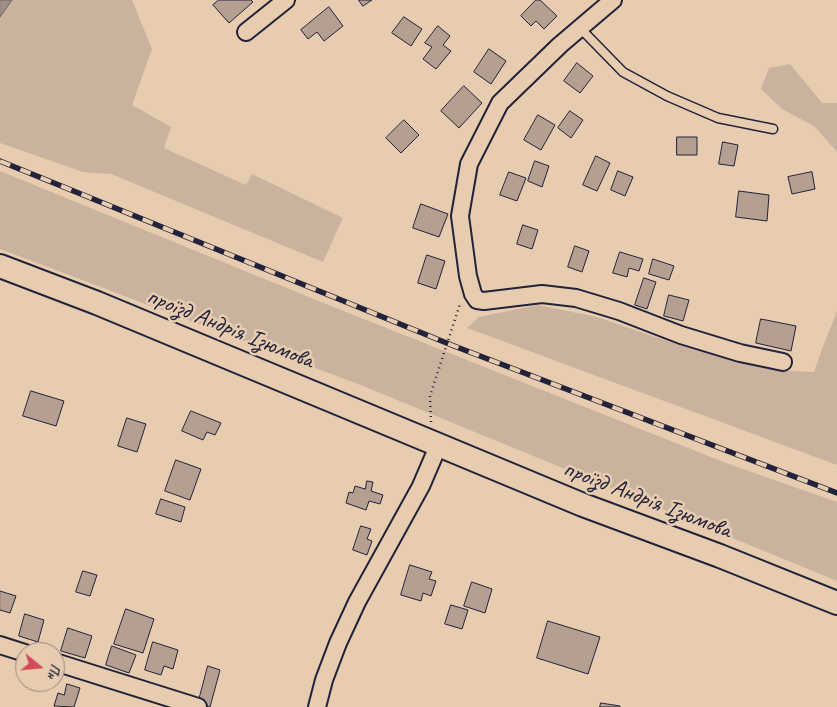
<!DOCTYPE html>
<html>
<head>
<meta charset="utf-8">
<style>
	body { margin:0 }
	#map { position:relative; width:837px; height:707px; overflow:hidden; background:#e7ccaf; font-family:Caveat,sans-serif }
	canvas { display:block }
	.north { position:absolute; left:15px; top:642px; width:50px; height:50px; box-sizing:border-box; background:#e7ccaf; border:1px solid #988881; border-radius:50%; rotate:107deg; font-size:14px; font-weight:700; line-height:20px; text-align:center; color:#22223b }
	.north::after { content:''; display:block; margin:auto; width:18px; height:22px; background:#d1495b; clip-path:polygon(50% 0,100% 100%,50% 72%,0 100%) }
</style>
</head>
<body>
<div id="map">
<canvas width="837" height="707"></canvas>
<div class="north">Пн</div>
</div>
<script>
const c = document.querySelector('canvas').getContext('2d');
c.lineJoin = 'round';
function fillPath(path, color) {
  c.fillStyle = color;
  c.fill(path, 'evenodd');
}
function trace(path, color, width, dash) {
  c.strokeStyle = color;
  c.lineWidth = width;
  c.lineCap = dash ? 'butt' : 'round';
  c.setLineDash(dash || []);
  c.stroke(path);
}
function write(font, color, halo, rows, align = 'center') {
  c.font = font + ' Caveat,sans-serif';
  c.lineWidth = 5;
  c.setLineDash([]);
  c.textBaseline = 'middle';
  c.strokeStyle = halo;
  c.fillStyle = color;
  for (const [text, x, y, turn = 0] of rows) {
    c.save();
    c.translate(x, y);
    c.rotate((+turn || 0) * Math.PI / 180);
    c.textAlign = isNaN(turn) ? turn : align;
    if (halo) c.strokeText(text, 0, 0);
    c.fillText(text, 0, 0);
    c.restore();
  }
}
fillPath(new Path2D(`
	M12 0H132L152 49 132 105 171 127 164 148 246 185 252 174 343 218 323 262 111 174 83 172 0 143V17Z
	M790 64 822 103H837V152L814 126 782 109 761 89 769 68Z
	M0 171 321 302 726 463 837 502V581L363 386 0 249Z
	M538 305 597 317 679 345 771 370 814 372 822 349 837 311V465L467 328 479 317Z`), '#cab39e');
const water = new Path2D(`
	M0 0H12L0 17Z`);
fillPath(water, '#9e8e84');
trace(water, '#6c6367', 1);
const building = new Path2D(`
	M219 0H251L253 2 229 23 213 5Z
	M359 0H372L363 6Z
	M536 0H540L557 16 544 29 536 21 531 26 521 16Z
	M329 7 343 26 324 41 317 32 308 39 301 30Z
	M404 17 422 29 411 46 392 33Z
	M438 26 450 36 443 45 451 51 436 69 423 59 432 47 425 43Z
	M489 49 506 61 491 84 474 72Z
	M577 63 593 76 580 93 564 81Z
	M464 86 482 103 459 128 441 111Z
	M570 111 583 120 571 138 558 128Z
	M538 115 555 125 541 150 524 140Z
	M404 120 419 135 401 153 386 138Z
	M677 137H697V155H677Z
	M723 142 738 145 734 166 719 164Z
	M596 156 610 163 597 191 583 185Z
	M535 161 549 166 542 187 528 181Z
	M618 171 633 177 625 196 611 190Z
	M509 172 526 178 517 201 500 195Z
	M812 172 815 189 792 194 788 177Z
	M739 191 769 195 767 221 736 217Z
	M421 204 448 214 439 237 413 228Z
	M523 225 538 230 532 249 517 244Z
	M575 246 589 251 582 272 568 267Z
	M620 252 643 259 639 271 629 268 627 277 613 273Z
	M427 255 445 261 436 289 418 283Z
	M653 259 674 266 669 280 649 274Z
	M644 278 656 282 647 309 635 305Z
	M669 295 689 300 683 321 664 316Z
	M761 319 796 326 791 351 756 343Z
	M31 391 64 401 56 426 23 416Z
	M191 411 221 423 215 435 207 432 203 440 182 431Z
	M127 418 146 424 137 452 118 446Z
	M176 460 201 469 190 500 165 491Z
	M367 481 373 482 371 491 383 495 380 504 369 501 366 510 346 503 349 492 353 493 355 486 365 489Z
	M161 499 185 507 181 522 156 514Z
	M361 526 371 529 367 539 372 541 367 555 353 550Z
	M410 565 432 572 429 579 436 581 431 596 423 593 421 601 401 595Z
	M83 571 97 575 90 596 76 592Z
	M472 582 492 589 485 613 464 606Z
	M0 591 16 596 10 613 0 610Z
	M451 605 468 610 462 629 445 624Z
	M126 609 154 619 143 653 114 644Z
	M25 614 44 620 38 642 19 636Z
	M548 621 600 637 588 674 537 658Z
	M68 628 92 636 85 658 61 651Z
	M153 642 178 650 173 669 164 666 161 675 145 670Z
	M112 646 136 655 129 673 106 665Z
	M208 666 220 670 210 707 198 704Z
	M67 684 80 688 74 707 54 706 58 693 64 695Z
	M601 703 620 706V707H600Z`);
fillPath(building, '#b49f91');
trace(building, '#22223b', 1);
const lane = new Path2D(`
	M580 28 623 72 667 96 718 118 773 129`);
const street = new Path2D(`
	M613 0 560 45 500 103 469 164 460 216 468 276 473 294 477 300 484 301 542 294 576 298 619 311 681 335 740 353 783 362
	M246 32 286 0
	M0 645 25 653
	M55 662 198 707
	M317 707 324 680 338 643 357 602 421 486 439 444`);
const secondary = new Path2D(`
	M0 266 97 303 583 505 720 556 837 603`);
trace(lane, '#22223b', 11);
trace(street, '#22223b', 20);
trace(secondary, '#22223b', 26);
trace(new Path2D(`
	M431 422 430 396 460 304 461 303`), '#22223b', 2.5, [1, 4]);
trace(lane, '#e7ccaf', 8);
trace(street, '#e7ccaf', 16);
trace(secondary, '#e7ccaf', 22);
const rail = new Path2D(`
	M0 161 454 346 837 493`);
trace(rail, '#22223b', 5.5);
trace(rail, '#e7ccaf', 4, [11]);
write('24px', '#22223b', '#e7ccaf', [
	["проїзд Андрія Ізюмова",230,329,22],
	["проїзд Андрія Ізюмова",647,500,21]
]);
</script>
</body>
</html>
